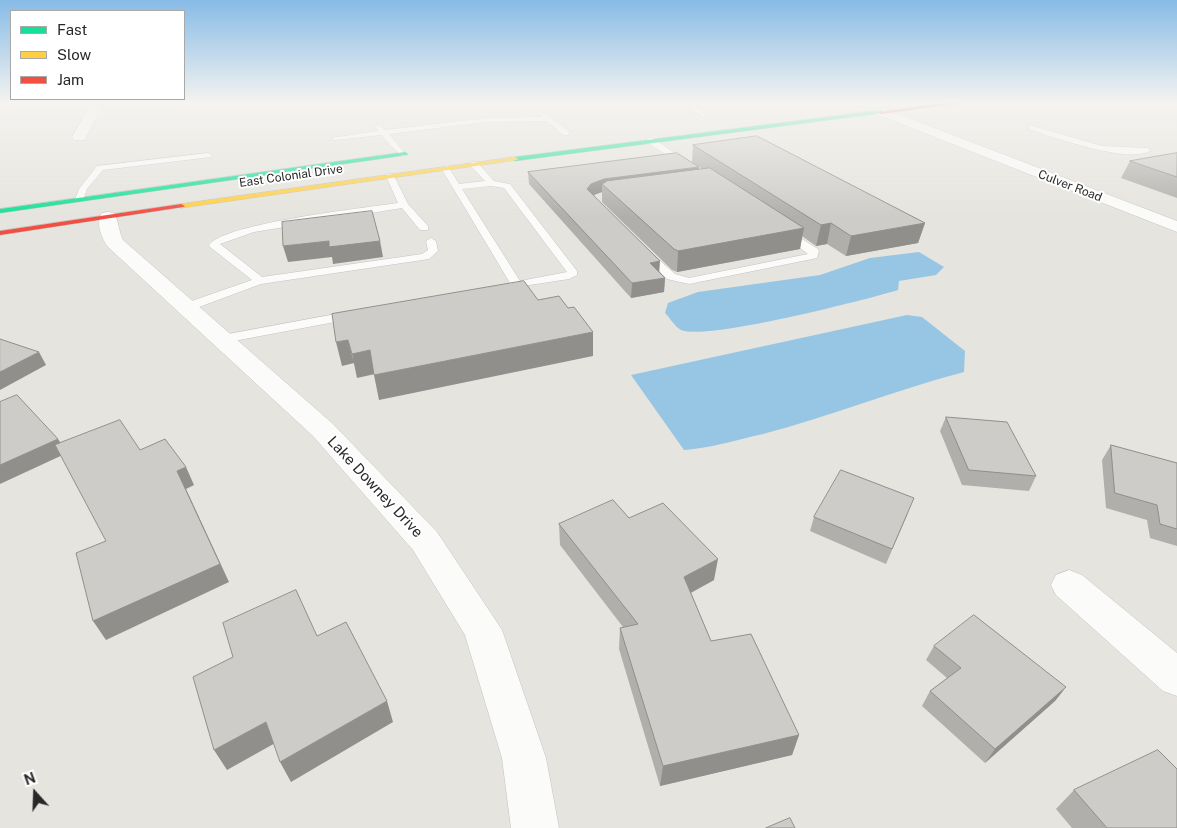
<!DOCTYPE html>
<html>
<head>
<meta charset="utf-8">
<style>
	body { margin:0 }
	#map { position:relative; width:1177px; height:828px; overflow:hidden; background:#e6e4de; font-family:"Public Sans",sans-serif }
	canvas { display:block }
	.legend { position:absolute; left:10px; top:10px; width:175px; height:90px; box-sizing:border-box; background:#fff; border:1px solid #a9a9a9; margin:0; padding:6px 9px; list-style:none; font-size:15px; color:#282828 }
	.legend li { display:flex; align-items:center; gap:10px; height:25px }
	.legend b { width:25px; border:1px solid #a9a9a9 }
	.north { position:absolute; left:10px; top:768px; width:50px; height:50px; -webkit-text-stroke:4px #fff; paint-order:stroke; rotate:340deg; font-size:14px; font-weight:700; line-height:20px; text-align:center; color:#282828 }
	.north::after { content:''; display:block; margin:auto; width:18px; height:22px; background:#282828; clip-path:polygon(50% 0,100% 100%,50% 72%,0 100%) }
</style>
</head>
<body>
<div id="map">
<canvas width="1177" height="828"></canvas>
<ul class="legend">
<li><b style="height:6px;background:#16e098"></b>Fast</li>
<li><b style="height:6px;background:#ffcf43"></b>Slow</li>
<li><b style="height:6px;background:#f24e42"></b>Jam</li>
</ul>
<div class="north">N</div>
</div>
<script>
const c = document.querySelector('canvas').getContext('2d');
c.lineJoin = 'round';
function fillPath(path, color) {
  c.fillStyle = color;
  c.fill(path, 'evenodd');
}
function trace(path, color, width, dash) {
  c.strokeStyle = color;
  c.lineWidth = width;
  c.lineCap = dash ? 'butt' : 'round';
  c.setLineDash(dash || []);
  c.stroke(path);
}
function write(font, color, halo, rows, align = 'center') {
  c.font = font + ' "Public Sans",sans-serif';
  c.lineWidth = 4;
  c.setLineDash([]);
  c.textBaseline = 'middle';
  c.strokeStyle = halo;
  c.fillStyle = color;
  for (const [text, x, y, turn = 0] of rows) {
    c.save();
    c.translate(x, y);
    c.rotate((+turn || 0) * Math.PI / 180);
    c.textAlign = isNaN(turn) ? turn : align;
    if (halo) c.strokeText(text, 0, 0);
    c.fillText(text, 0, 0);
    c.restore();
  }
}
fillPath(new Path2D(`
	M919 252 944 267 936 275 899 281 898 290C865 300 705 341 681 330 675 327 670 318 665 313L668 303 698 292 820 275 870 258Z
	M907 315 922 317 965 351 964 372C896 390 831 416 763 434 736 440 711 448 684 450L631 375Z`), '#96c6e4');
const lane = new Path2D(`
	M677 101H685L708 116 703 117Z
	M540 110 569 131V135H563L547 121 486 122 389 134 406 155 402 157 381 135 335 140 331 138 378 131 375 127 379 125 385 130 486 118 542 117 537 112Z
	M1029 125 1102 146 1147 148 1151 150C1130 165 1053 137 1029 129Z
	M647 138H653L690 164 683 166 647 142Z
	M208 153 212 155 211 157 103 170 87 189 83 201 75 199 79 189 97 166Z
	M471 162H477L494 181 510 184 577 271V275L569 279 503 289V285L510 283 441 168 448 166 459 184 485 181 471 166ZM491 186 504 188 567 272 520 281 462 189Z
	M387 174H393L408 204 428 226V230H420L402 208 254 232 220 244 262 277 422 254 428 250 426 241 431 238 436 241 438 251 429 259 261 284 191 310 187 311 181 307 183 304 252 280 210 247 209 245C225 223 365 208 398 203L386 176Z
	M786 229 818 249 819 251 817 258 689 284 667 279 640 253 645 250 649 251 675 274 689 278 808 254 782 234V230Z
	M352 311 356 312 358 315 356 318 223 343 217 339 223 335Z`);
const street = new Path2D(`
	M93 101H105L84 140H74L72 137Z
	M880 107 1177 221V232L876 114 874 111Z
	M108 212 114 213C118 219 119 232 123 240L333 424 437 532 502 630 546 758 559 828H511L502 758 465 635 413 550 313 436 108 247C102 238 95 224 102 213Z
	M1069 570 1082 575 1177 653V696L1163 691 1056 595 1051 585 1056 575Z`);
const fast = new Path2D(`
	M881 110 883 113 515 161 512 159 515 157Z
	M405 152 408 154 407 155 0 213V209Z`);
const slow = new Path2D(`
	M515 157 518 159 517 160 181 208 177 206 181 204Z`);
const jam = new Path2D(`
	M961 101H976L881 114 878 112Z
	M181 204 185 206 183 207 0 235V231Z`);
trace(lane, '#c4c3c3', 1);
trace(street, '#c4c3c3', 1);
trace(fast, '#c3c2c0', 1);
trace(slow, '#c3c2c0', 1);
trace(jam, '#c3c2c0', 1);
fillPath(lane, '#fbfbfa');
fillPath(street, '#fbfbfa');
fillPath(fast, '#16e098');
fillPath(slow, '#ffcf43');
fillPath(jam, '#f24e42');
fillPath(new Path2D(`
	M693 145 925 223 918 243 846 256 827 244 816 246 802 236 800 249 677 272 672 270 602 202V192L594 195 665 278 664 292 631 298 529 184 528 172 702 169 692 162Z
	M1177 153V198L1121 178 1130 161Z
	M946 417 1036 476 1029 491 962 485 940 431Z
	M1111 445 1177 463V546L1150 538 1147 520 1106 508 1102 460Z
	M908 513 886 564 810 531 814 517Z
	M629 518 714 580 691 593 711 641 799 735 792 755 660 786 619 649 620 628 623 627 560 545 559 524Z
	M934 646 1066 687 1055 701 985 763 922 706 930 691 947 678 926 660Z
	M1074 790 1177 828H1072L1056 809Z`), '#b0afac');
fillPath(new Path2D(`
	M699 167 698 179 602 184V192L591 196 587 189 591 184 604 179Z
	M831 223 827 244 816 246 821 225Z
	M925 223 918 243 846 256 851 236Z
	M804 228 800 249 677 272 678 251Z
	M329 241H380L383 257 333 264 332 257 288 262 283 246Z
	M660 261 659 275 650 263Z
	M665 278 664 292 631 298 632 283Z
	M593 332V356L379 400 374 375Z
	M348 340 354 363 342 366 336 342Z
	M370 350 375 374 357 378 352 354Z
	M39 352 46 365 0 390V372Z
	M58 439 67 453 0 484V465Z
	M186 467 194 485 186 489 229 582 106 640 93 621 177 471Z
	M718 559 714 580 681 598 684 577Z
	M1066 687 1055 701 985 763 995 749Z
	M387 701 393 722 291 782 280 762Z
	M266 722 277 742 227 770 214 750Z
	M799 735 792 755 660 786 663 766Z`), '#908f8c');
const building = new Path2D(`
	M757 136 925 223 851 236 831 223 821 225 693 145Z
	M677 153 699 167 604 179 591 184 587 189 660 261 650 263 665 278 632 283 528 172Z
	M1177 153V177L1130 161Z
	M710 168 804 228 678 251 674 249 602 184 607 181Z
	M372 211 380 241 329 247V241L283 246 282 222Z
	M524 281 538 300 559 296 568 308 574 307 593 332 374 375 370 350 352 354 348 340 336 342 332 314Z
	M0 339 39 352 0 372Z
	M17 395 58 439 0 465V402Z
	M946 417 1007 422 1036 476 969 470Z
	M120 420 140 450 165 439 186 467 177 471 220 564 93 621 76 553 106 541 55 445Z
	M1111 445 1177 463V529L1160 524 1157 505 1115 493Z
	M841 470 914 498 892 549 814 517Z
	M613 500 629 518 663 503 718 559 684 577 711 641 751 634 799 735 663 766 620 628 638 624 559 524Z
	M296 590 317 636 346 622 387 701 280 762 266 722 214 750 193 677 233 657 223 623Z
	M974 615 1066 687 995 749 930 691 961 668 934 646Z
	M1158 750 1177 769V828H1107L1074 790Z
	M790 818 795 828H766Z`);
fillPath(building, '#cdccc8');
trace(building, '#908f8c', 1);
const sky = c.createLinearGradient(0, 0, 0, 217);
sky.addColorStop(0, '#87bbe6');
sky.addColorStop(0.47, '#f4f3f0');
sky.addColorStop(1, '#f4f3f000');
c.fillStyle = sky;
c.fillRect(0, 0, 1177, 217);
write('12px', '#282828', '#fff', [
	["East Colonial Drive",291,176,-8],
	["Culver Road",1070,186,21]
]);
write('15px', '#282828', '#fff', [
	["Lake Downey Drive",375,487,47]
]);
</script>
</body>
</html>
